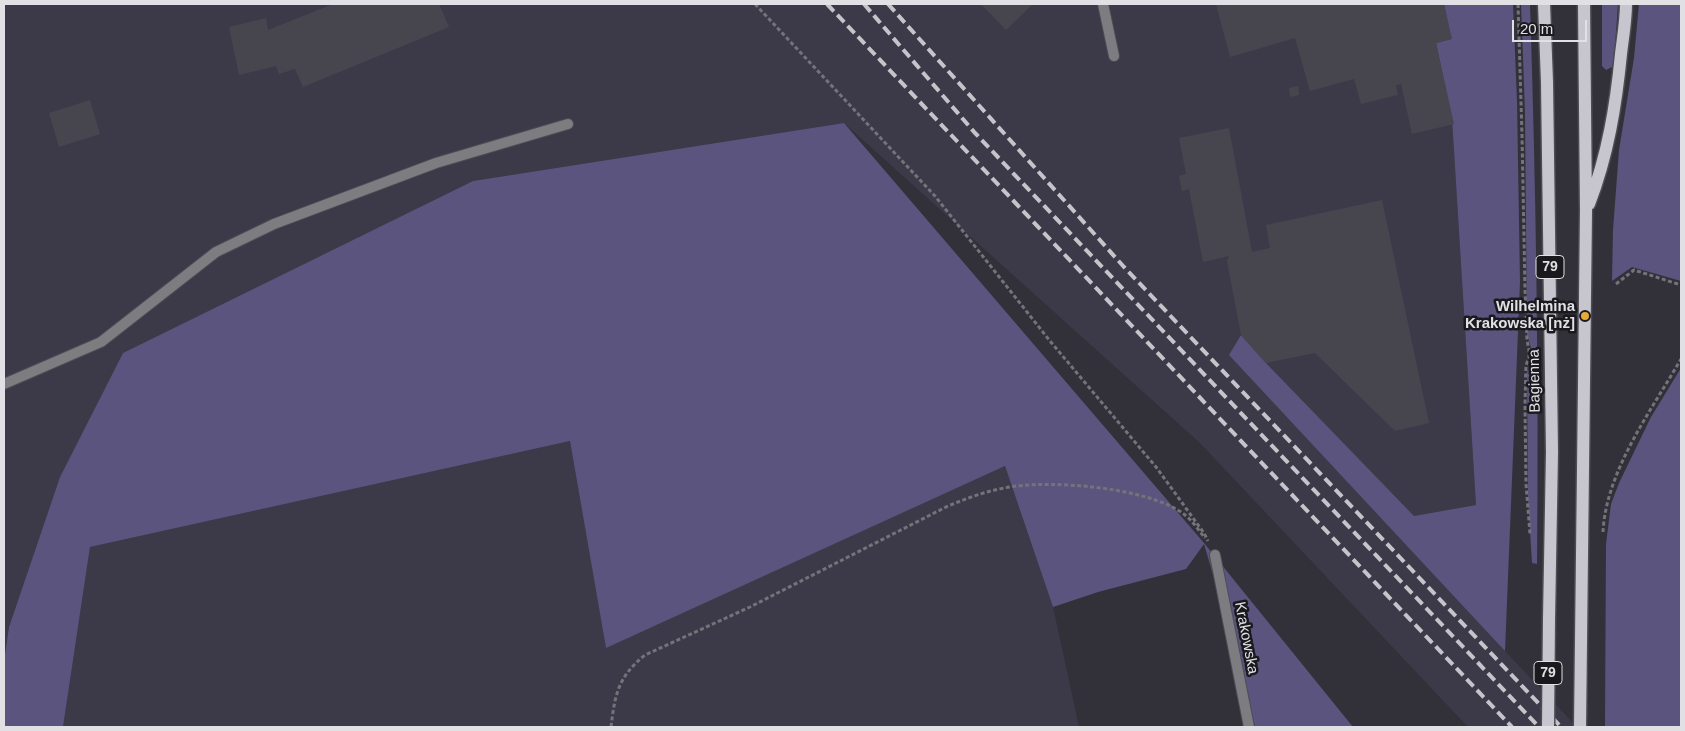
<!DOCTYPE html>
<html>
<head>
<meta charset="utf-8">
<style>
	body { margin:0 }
	#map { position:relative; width:1685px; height:731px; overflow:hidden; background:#32313a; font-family:Helvetica,sans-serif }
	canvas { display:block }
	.frame { position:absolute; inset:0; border:5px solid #e0e0e5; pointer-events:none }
	.scale { position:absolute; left:1512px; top:20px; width:75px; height:22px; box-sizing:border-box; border:2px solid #e0e0e5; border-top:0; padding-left:6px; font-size:15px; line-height:18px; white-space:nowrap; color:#e0e0e5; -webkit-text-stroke:4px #1a1a1e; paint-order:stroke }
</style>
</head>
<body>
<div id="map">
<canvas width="1685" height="731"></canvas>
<div class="frame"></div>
<div class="scale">20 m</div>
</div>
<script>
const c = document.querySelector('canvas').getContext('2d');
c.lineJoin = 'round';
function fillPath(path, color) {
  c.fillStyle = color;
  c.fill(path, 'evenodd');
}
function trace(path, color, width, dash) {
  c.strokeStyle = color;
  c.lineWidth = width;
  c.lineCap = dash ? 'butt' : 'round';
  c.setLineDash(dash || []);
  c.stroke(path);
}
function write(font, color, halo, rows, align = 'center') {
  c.font = font + ' Helvetica,sans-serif';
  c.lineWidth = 5;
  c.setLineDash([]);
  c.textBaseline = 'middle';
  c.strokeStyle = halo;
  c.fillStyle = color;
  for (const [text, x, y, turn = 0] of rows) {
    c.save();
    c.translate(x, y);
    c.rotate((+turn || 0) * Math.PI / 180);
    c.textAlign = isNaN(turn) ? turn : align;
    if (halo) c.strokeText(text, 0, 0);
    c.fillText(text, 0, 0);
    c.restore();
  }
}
fillPath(new Path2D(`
	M4 4H1444L1452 39 1436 43 1452 119 1476 505 1414 516 1266 363 1242 336 1235 346 1505 651 1577 727H1468L1200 443 844 123 473 181 123 353 60 477 9 627 4 661Z
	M570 441 606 647 1005 466 1053 607 1079 727H63L90 547Z`), '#3c3a48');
fillPath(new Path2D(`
	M1444 4H1513L1517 101 1520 282 1505 651 1229 355 1241 335 1266 363 1414 516 1476 505 1452 119 1436 43 1451 39Z
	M1521 4H1530C1536 190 1539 377 1537 564L1532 563 1528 498 1527 372C1533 357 1533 351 1527 335L1525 113Z
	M1602 4H1618L1614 60 1612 67 1606 70 1602 66Z
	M1639 4H1681V281L1632 267 1612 281 1613 230 1619 150 1634 58Z
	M844 123 1204 543 1353 727H1255L1246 687 1204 544 1186 569 1098 592 1053 607 1005 466 606 648 570 441 90 547 63 727H4V661L9 627 60 477 123 353 473 181Z
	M1681 368V727H1605L1606 544 1611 504 1619 483 1651 417Z`), '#5b547e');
fillPath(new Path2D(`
	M333 4H439L449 27 303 87 295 69 279 74 276 66 239 75 229 27 266 18 268 30Z
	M981 4H1033L1006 30Z
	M1216 4H1444L1452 39 1436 43 1454 124 1412 134 1401 84 1396 85 1398 95 1361 104 1354 79 1310 91 1295 38 1230 57Z
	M1298 86 1299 95 1290 97 1289 88Z
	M90 100 100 134 59 147 49 113Z
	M1229 128 1252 252 1270 248 1266 225 1382 200 1429 423 1395 431 1315 353 1266 363 1241 335 1227 261 1229 256 1203 262 1189 189 1182 191 1179 176 1186 174 1179 138Z`), '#47464f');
const lane = new Path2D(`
	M4 384 101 342 216 252 274 224 436 163 568 124
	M1215 555 1249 727`);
const street = new Path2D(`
	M1103 4 1114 56`);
const primary = new Path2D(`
	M1544 4 1547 82 1552 452 1549 619
	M1589 204C1608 155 1616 105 1621 54 1623 37 1626 20 1626 4
	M1580 727 1586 211 1584 4`);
trace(lane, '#4e4d55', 12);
trace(street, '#4e4d55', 12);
trace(primary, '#4e4d55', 15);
trace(new Path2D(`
	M755 4 935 196 1050 341 1156 467 1204 533 1208 541
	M1518 4 1522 135 1525 290 1527 340 1529 350V358L1526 365 1525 406 1526 484 1530 534
	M1616 284 1634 270 1681 285
	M1603 532C1606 471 1651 411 1681 359
	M611 727C615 694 618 677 645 655L750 607 946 507C965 499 983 492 1004 488 1048 479 1150 487 1185 515 1193 521 1199 531 1205 538`), '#74737a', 3, [4, 2.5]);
trace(lane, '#7d7c81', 10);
trace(street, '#7d7c81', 10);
trace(primary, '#c7c6cf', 12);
trace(new Path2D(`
	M827 4 1512 727
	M864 4 975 133 1539 727
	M888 4 1124 267 1561 727`), '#c4c4ca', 4, [10, 5]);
const primaryBridge = new Path2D(`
	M1548 727 1549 619`);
trace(primaryBridge, '#4e4d55', 15, []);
trace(primaryBridge, '#c7c6cf', 12);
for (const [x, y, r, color] of [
	[1585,316,5,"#e6ac36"]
]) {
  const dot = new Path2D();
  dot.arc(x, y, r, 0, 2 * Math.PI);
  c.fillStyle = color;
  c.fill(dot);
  trace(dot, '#1a1a1e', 2);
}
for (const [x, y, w] of [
	[1550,267,28],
	[1548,673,28]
]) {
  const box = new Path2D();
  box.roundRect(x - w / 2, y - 11.5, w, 23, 4);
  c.fillStyle = '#1a1a1e';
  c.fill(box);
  trace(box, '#e0e0e5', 1);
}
write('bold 14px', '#e0e0e5', null, [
	["79",1550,267],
	["79",1548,673]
]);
write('bold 15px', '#e0e0e5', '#1a1a1e', [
	["Wilhelmina",1575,307],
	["Krakowska [nż]",1575,324]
], 'right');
write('15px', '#e0e0e5', '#1a1a1e', [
	["Bagienna",1535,381,-91],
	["Krakowska",1246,638,79]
]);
</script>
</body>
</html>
